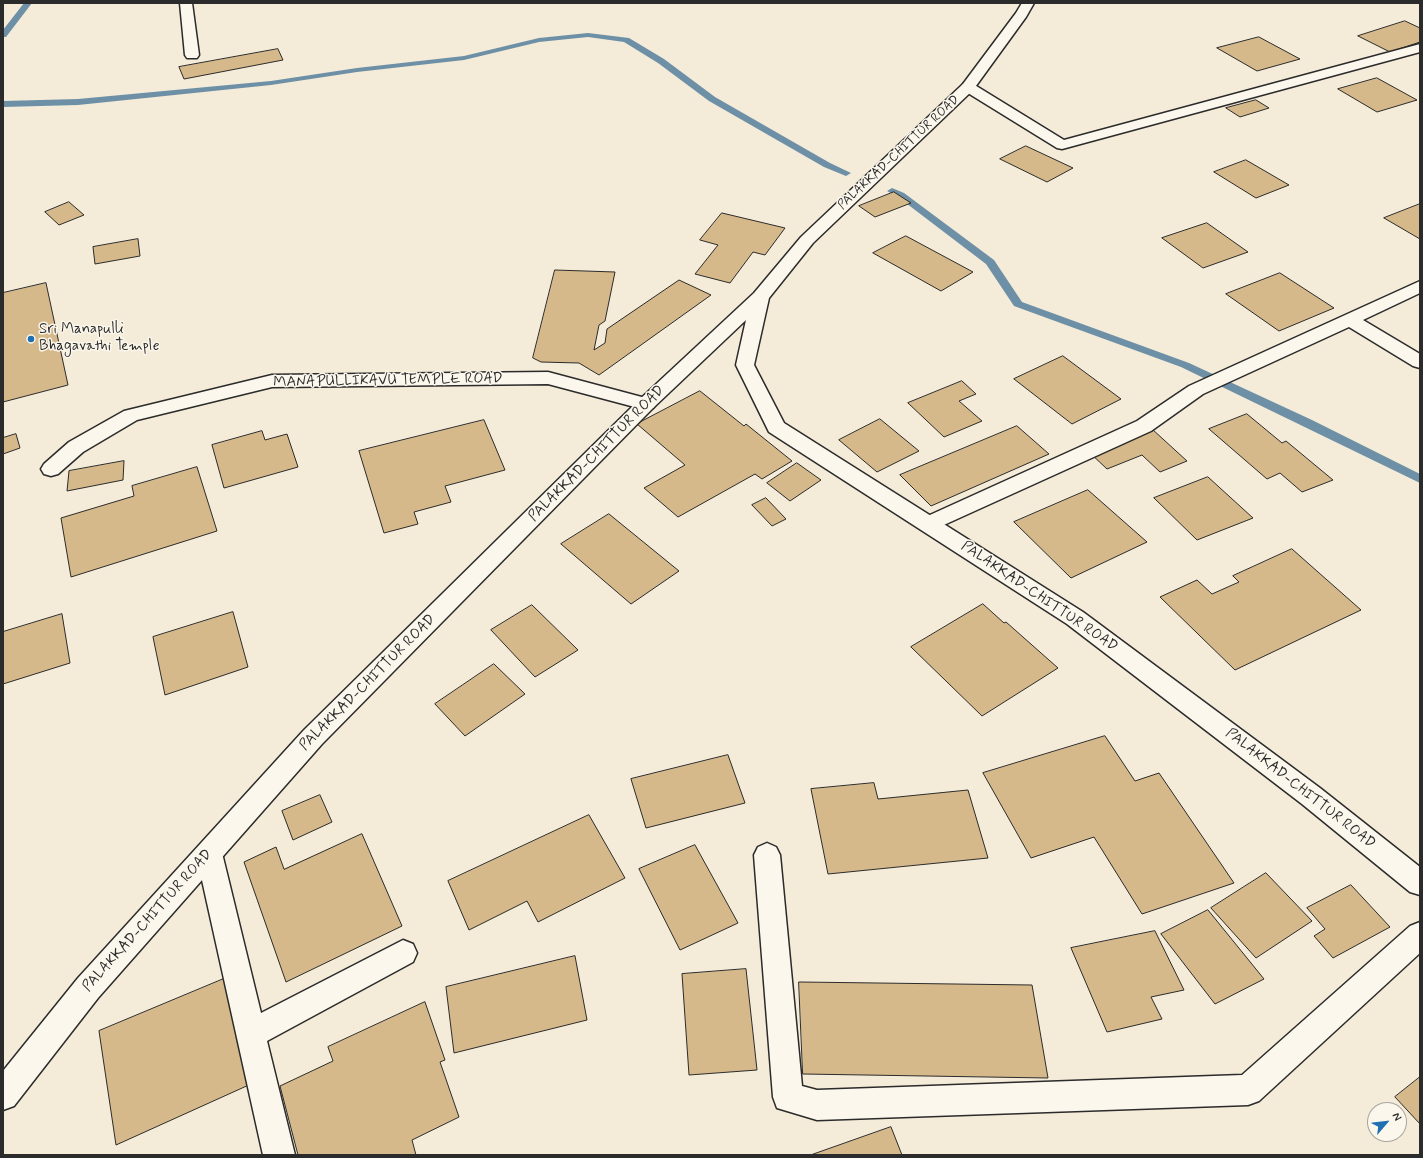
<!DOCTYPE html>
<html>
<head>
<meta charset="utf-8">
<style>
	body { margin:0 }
	#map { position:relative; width:1423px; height:1158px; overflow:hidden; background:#f4ebd8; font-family:Mynerve,sans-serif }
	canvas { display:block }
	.frame { position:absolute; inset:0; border:4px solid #2b2b2b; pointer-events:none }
	.north { position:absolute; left:1367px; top:1102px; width:40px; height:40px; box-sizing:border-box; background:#fbf7ec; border:1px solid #a8a59f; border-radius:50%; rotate:62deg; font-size:11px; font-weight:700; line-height:16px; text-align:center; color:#2b2b2b }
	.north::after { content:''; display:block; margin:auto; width:14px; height:18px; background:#1f6fb2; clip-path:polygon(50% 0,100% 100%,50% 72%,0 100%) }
</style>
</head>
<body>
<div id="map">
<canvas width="1423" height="1158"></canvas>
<div class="frame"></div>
<div class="north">N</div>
</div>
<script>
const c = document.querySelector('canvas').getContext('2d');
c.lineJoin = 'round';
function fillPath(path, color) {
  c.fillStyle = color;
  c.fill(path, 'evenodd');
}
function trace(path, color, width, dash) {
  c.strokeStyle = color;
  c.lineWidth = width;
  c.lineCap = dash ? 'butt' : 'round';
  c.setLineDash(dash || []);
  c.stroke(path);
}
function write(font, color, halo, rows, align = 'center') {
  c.font = font + ' Mynerve,sans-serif';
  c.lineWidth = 3;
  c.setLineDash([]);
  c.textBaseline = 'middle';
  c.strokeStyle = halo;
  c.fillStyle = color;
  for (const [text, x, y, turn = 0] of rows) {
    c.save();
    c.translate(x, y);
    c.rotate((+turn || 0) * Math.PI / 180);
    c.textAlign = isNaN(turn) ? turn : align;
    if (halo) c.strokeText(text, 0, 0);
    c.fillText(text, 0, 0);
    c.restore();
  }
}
fillPath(new Path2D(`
	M24 3H32L6 37H3V30Z
	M588 33 629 38 664 59 715 97 830 163 851 173 846 176 824 167 709 101 658 63 624 42 588 37 539 42 464 60 357 72 271 85 78 105 3 107V101L78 99 271 81 357 68 464 56 539 38Z
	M892 188 904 193 994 260 1022 302 1189 363 1312 420 1420 474V483L1181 367 1014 306 986 264 898 197 887 191Z`), '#6e90a7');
const building = new Path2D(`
	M1405 21 1420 28V42L1390 52 1358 36Z
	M1259 37 1300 59 1257 71 1217 48Z
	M278 49 283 60 184 79 179 67Z
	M1377 78 1417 100 1377 112 1338 89Z
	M1256 100 1269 108 1240 117 1226 108Z
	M1026 146 1073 168 1047 182 1000 159Z
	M1246 160 1289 185 1256 198 1214 172Z
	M894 192 911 203 875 217 859 206Z
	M69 202 84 215 59 225 45 212Z
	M1420 204V239L1384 218Z
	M722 213 785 228 765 255 753 252 730 283 695 274 718 245 700 240Z
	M1207 223 1248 252 1203 268 1162 238Z
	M906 236 973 272 941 291 873 253Z
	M138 239 140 256 95 264 93 247Z
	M555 270 615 272 605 321 599 325 594 350 605 343 607 329 679 280 711 295 599 375 579 363 541 362 533 358Z
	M1280 273 1334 308 1279 331 1226 294Z
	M46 283 68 385 3 402V293Z
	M1063 356 1121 399 1072 424 1014 379Z
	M962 381 976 394 959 401 982 421 944 437 908 403Z
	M700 391 744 426 746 424 792 461 762 479 755 474 678 517 644 488 685 465 637 424Z
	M1247 414 1282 443 1286 441 1333 480 1302 492 1280 473 1267 479 1209 429Z
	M880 419 919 451 877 472 839 440Z
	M484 420 505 470 445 486 451 502 414 512 418 524 384 533 359 451Z
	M1017 426 1049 454 931 506 900 475Z
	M1152 429 1187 461 1160 472 1142 455 1107 469 1090 453Z
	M262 431 265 440 287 434 298 467 224 488 212 445Z
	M16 434 20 448 3 454V438Z
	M124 461 123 480 67 491 69 471Z
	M797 463 821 480 790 501 767 483Z
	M197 467 217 531 71 577 61 518 134 496 132 486Z
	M1208 477 1253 518 1197 540 1154 498Z
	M1088 490 1147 542 1071 578 1014 522Z
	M766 498 786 519 772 526 752 505Z
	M609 514 679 571 631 604 561 544Z
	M1292 549 1361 610 1235 670 1160 597 1197 580 1212 594 1239 582 1233 576Z
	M983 604 1004 623 1006 622 1058 668 982 716 911 647Z
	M532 605 578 650 535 677 491 630Z
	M233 612 248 667 165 695 153 637Z
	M62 614 70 663 3 684V632Z
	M494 664 525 694 465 736 435 704Z
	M1105 736 1135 781 1159 773 1234 883 1142 914 1094 837 1031 858 983 773Z
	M728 755 745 803 646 828 631 779Z
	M874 783 878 799 968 790 988 858 828 874 811 789Z
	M320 795 332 822 293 840 282 811Z
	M589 815 625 878 538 922 527 901 469 930 448 881Z
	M362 834 402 926 286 982 244 862 276 847 284 869Z
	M695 845 738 923 680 950 639 869Z
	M1266 873 1312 921 1256 958 1211 908Z
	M1351 885 1390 927 1333 958 1314 936 1325 929 1307 908Z
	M1208 910 1264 979 1215 1004 1161 934Z
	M1155 931 1184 990 1151 997 1162 1019 1107 1032 1071 948Z
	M575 956 587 1020 454 1053 446 987Z
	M746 969 757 1070 689 1075 682 974Z
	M226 978 251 1084 116 1145 99 1031Z
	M799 982 1032 985 1048 1078 803 1074Z
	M425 1002 445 1060 440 1062 459 1117 412 1140 416 1155H298L280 1086 333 1061 328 1047Z
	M1420 1077V1124L1395 1097Z
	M891 1127 902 1155H811Z`);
fillPath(building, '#d6b98a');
trace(building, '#2b2b2b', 1);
const minor = new Path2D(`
	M180 3H192L199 55 197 58H187L185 55Z
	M1420 44V52L1062 149 1057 148 963 90 961 87 963 84 968 83 973 84 1064 140Z
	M1420 281V293L1363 320 1420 354V368L1413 366 1349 327 1203 394 1151 431 935 529 928 532 921 529 917 524 921 519 1137 421 1189 386Z
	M548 372 653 400 656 404 653 408 646 410 548 384 272 387 137 420 83 452 58 474 51 476 44 474 41 469 44 464 69 442 124 411 272 375Z
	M209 841 218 845 222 853 261 1013 403 940 413 944 417 953 413 962 267 1041 295 1155H263L196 853 200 845Z
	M767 843 776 847 780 855 802 1086 817 1090 1242 1075 1410 926 1420 922V953L1259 1101 1248 1105 817 1120 777 1108 773 1097 754 855 758 847Z`);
const major = new Path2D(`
	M1022 3H1034L1026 17 973 90 813 243 769 298 754 365 784 423 1083 612 1320 788 1420 867V895L1410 892 1302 804 1067 624 769 432 736 365 746 320 653 408 322 744 98 998 14 1106 3 1110V1071L78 978 304 730 639 400 754 293 801 237 963 84 1016 13Z`);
trace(minor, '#2b2b2b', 3);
trace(major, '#2b2b2b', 3);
fillPath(minor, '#fbf7ec');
fillPath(major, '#fbf7ec');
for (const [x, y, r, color] of [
	[31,339,4,"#1f6fb2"]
]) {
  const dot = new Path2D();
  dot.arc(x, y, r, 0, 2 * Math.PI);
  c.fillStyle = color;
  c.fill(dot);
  trace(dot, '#fbf7ec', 1.5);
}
write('13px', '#2b2b2b', '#fbf7ec', [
	["PALAKKAD-CHITTUR ROAD",899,153,-43]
]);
write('15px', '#2b2b2b', '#fbf7ec', [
	["Sri Manapulli",39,330],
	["Bhagavathi Temple",39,347]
], 'left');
write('15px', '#2b2b2b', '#fbf7ec', [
	["MANAPULLIKAVU TEMPLE ROAD",388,381,-1],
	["PALAKKAD-CHITTUR ROAD",597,454,-45],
	["PALAKKAD-CHITTUR ROAD",1039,597,34],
	["PALAKKAD-CHITTUR ROAD",368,683,-45],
	["PALAKKAD-CHITTUR ROAD",1300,789,38],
	["PALAKKAD-CHITTUR ROAD",148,921,-48]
]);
</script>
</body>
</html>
